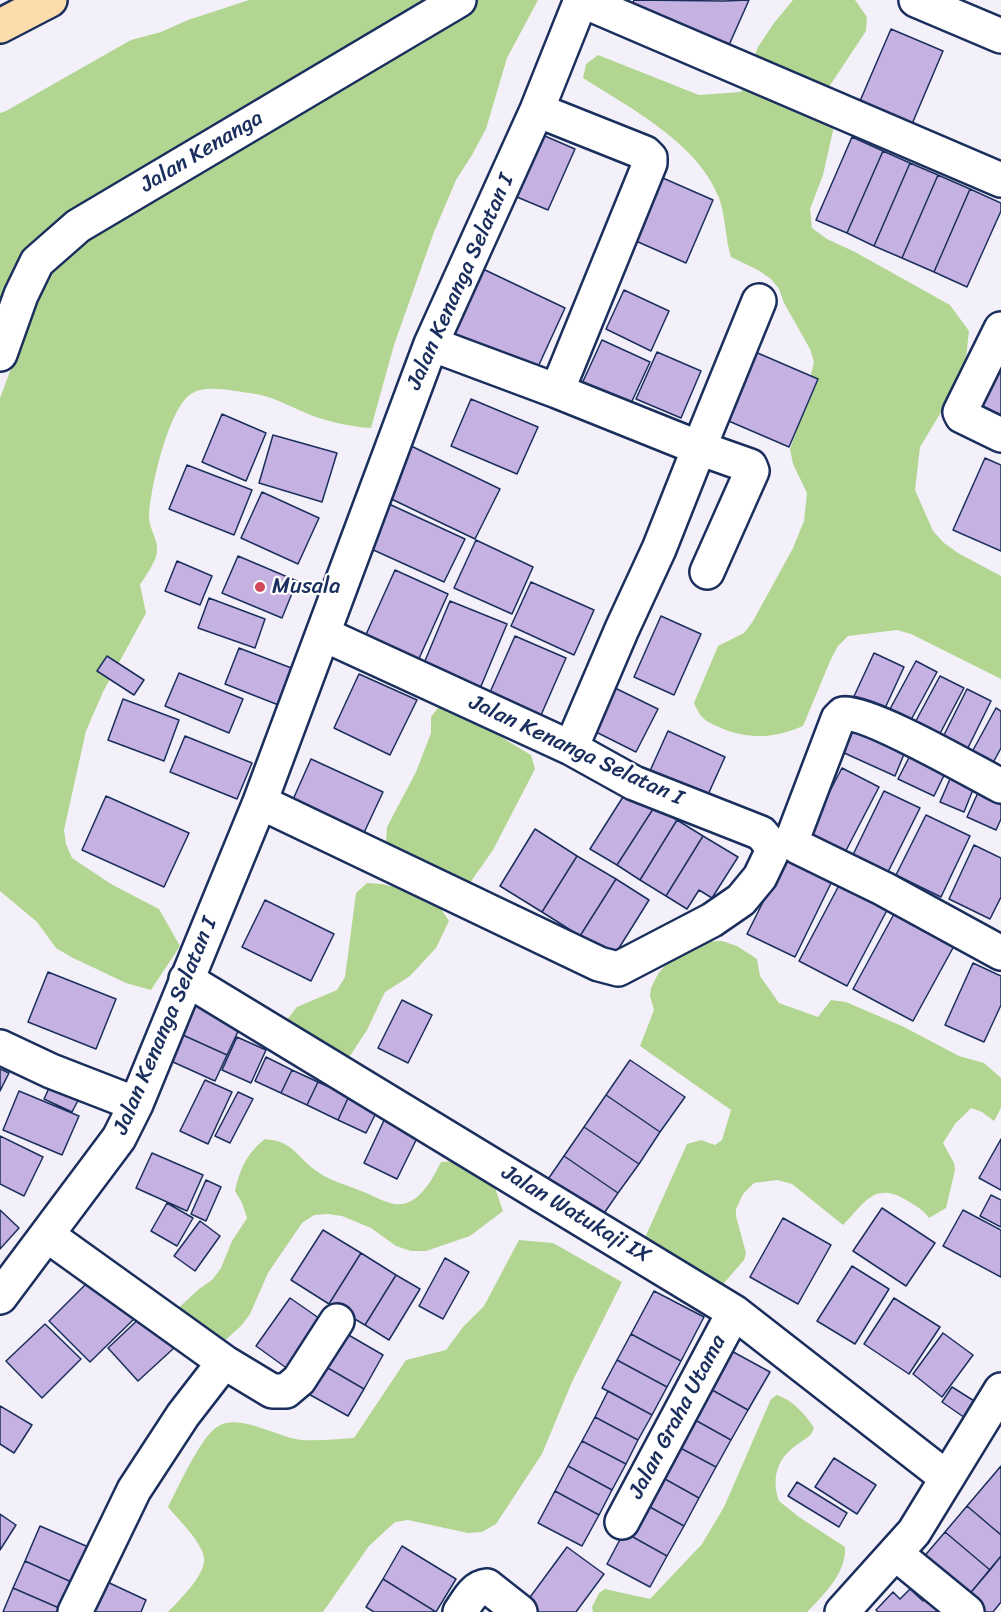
<!DOCTYPE html>
<html>
<head>
<meta charset="utf-8">
<style>
	body { margin:0 }
	canvas { display:block; background:#f4f0f9 }
</style>
</head>
<body>
<canvas width="1001" height="1612"></canvas>
<script>
const c = document.querySelector('canvas').getContext('2d');
c.lineJoin = 'round';
function fillPath(path, color) {
  c.fillStyle = color;
  c.fill(path, 'evenodd');
}
function trace(path, color, width, dash) {
  c.strokeStyle = color;
  c.lineWidth = width;
  c.lineCap = dash ? 'butt' : 'round';
  c.setLineDash(dash || []);
  c.stroke(path);
}
function write(font, color, halo, rows, align = 'center') {
  c.font = font + ' Sriracha,sans-serif';
  c.lineWidth = 4.5;
  c.setLineDash([]);
  c.textBaseline = 'middle';
  c.strokeStyle = halo;
  c.fillStyle = color;
  for (const [text, x, y, turn = 0] of rows) {
    c.save();
    c.translate(x, y);
    c.rotate((+turn || 0) * Math.PI / 180);
    c.textAlign = isNaN(turn) ? turn : align;
    if (halo) c.strokeText(text, 0, 0);
    c.fillText(text, 0, 0);
    c.restore();
  }
}
fillPath(new Path2D(`
	M249 0H538L507 58 486 129 472 155 456 180 434 232 394 345 371 428C351 427 331 422 313 416 292 408 272 395 249 393 233 391 205 384 191 394 168 409 150 490 149 517 149 528 157 538 157 548 158 560 146 575 140 585L146 613 103 692 86 731 64 830 66 844 72 858 111 884 159 909 180 946 151 990 126 983 71 957 56 948 37 922 0 891V398L12 366 0 361V113L6 111 131 40 161 32 188 20Z
	M793 0H855L867 17 866 31 827 90 835 122 823 175 810 209 812 228 827 239 855 252 950 305 969 331 966 358 940 414 920 447 915 490 933 531 944 543 958 553 1001 576V679L911 634 897 630 848 636 838 646 831 659 803 726C776 738 749 740 721 728 714 725 705 721 701 716 698 712 696 707 694 703L718 646 744 633 753 621 793 548 804 521 807 493 793 464 790 449 800 421 814 362 810 349 784 303 779 289 771 279 758 270 731 257C725 238 726 217 719 198 698 143 630 108 583 78L586 64 598 55 699 95 741 92 758 47 774 23Z
	M440 705 481 720 506 740 531 755 535 769 493 850 467 887 453 875 386 842 387 827 416 772 431 733V717Z
	M367 883 382 884 398 888 441 909 449 921 436 948 410 976 385 992 367 1030 348 1059 286 1021 297 1007 337 990 345 977 356 893Z
	M722 941 737 946 757 959 760 976 779 1003 818 1017 831 1000 846 1002 904 1027 959 1056 984 1063 1001 1078V1108L994 1121 982 1112 971 1108 955 1124 943 1143 954 1163 955 1170 946 1208 929 1218C924 1210 916 1206 908 1201 874 1180 865 1203 843 1225L792 1184 777 1180 754 1183 743 1194 736 1209V1216L746 1253 744 1260 718 1290 643 1242 687 1144 701 1140 715 1145 722 1140 731 1110 640 1046 654 1010 650 996 651 988 658 974 669 961 692 942Z
	M265 1139C294 1142 294 1154 315 1170 328 1180 346 1185 361 1191 370 1194 378 1199 387 1202 415 1213 431 1182 441 1162L457 1161 494 1185 503 1211 470 1236 426 1251H411L396 1246 371 1228 342 1216 328 1214 314 1215 302 1223 268 1273 250 1314 241 1326 222 1343 174 1312 199 1289 212 1280 221 1268 232 1241 247 1218 242 1203 235 1191C240 1169 247 1153 265 1139Z
	M519 1240 553 1243 622 1282 572 1382 542 1454 496 1524 482 1532 468 1533 408 1520 395 1522 369 1546 323 1612H168C179 1600 207 1574 204 1557 201 1541 178 1519 168 1507 178 1488 200 1438 217 1427 239 1412 277 1438 302 1440 319 1441 337 1439 354 1438L406 1360 446 1350 463 1327 484 1306Z
	M777 1395C794 1401 804 1413 814 1428 811 1437 806 1438 798 1444 777 1458 771 1478 779 1501L799 1517 845 1547C847 1572 823 1596 807 1612H593L592 1607 599 1593 605 1589 650 1599 702 1544 724 1507 771 1399Z`), '#b2d691');
const building = new Path2D(`
	M634 0 724 1 749 0 725 54 629 12Z
	M891 29 943 51 912 124 860 101Z
	M531 130 575 149 548 210 505 192Z
	M852 137 883 151 847 233 816 220Z
	M883 151 910 163 874 246 847 233Z
	M910 163 938 175 902 258 874 246Z
	M656 175 713 200 686 263 629 238Z
	M938 175 970 189 934 272 902 258Z
	M970 189 1001 203V211L967 287 934 272Z
	M483 269 565 308 532 380 450 341Z
	M624 290 669 311 651 351 606 329Z
	M602 340 650 362 627 412 579 390Z
	M1001 340V418L970 404Z
	M753 351 818 379 789 447 724 419Z
	M657 352 701 371 681 418 636 399Z
	M471 399 538 427 517 474 451 446Z
	M222 414 266 433 246 481 202 462Z
	M273 435 337 453 322 502 259 483Z
	M407 444 500 489 475 539 383 495Z
	M985 458 1001 465V551L953 530Z
	M187 465 252 490 234 535 169 509Z
	M262 492 319 518 298 564 241 538Z
	M389 504 465 539 444 582 369 548Z
	M476 540 533 567 512 614 454 588Z
	M238 556 297 581 282 618 222 593Z
	M177 561 212 576 200 605 165 591Z
	M395 570 448 594 417 663 364 639Z
	M531 582 594 610 574 655 511 626Z
	M209 598 265 619 255 648 198 628Z
	M450 601 507 624 479 691 422 668Z
	M661 616 701 634 674 695 634 677Z
	M515 636 566 658 538 722 487 699Z
	M239 648 294 669 281 706 225 684Z
	M874 653 904 667 880 719 850 705Z
	M107 656 144 680 134 695 97 671Z
	M916 661 937 672 905 731 884 720Z
	M179 673 243 699 229 733 165 706Z
	M359 674 417 700 390 755 334 728Z
	M940 676 964 688 935 743 911 730Z
	M615 688 658 709 636 752 594 731Z
	M967 689 991 701 963 758 939 745Z
	M123 699 179 720 164 761 108 740Z
	M996 708 1001 711V748L987 774 966 763Z
	M843 718 907 747 895 776 831 747Z
	M668 731 725 757 702 808 645 782Z
	M185 736 252 763 237 799 170 772Z
	M916 744 951 761 934 796 898 779Z
	M311 759 383 792 362 837 291 804Z
	M842 768 879 787 839 864 802 844Z
	M953 772 976 782 964 812 940 802Z
	M981 786 1001 795V819L996 830 967 817Z
	M628 789 655 806 617 865 590 849Z
	M884 791 920 808 883 882 848 865Z
	M106 796 189 833 164 887 82 850Z
	M655 806 677 820 640 880 617 865Z
	M926 815 970 836 941 897 896 875Z
	M677 820 703 836 666 896 640 880Z
	M535 829 577 856 542 912 500 886Z
	M703 836 738 857 712 898 699 890 687 909 666 896Z
	M974 845 1001 858V897L990 919 949 899Z
	M789 850 836 873 795 957 747 934Z
	M577 856 616 879 580 936 542 912Z
	M846 872 894 897 847 986 799 961Z
	M616 879 649 900 614 956 580 936Z
	M265 900 334 934 311 981 242 947Z
	M894 914 954 946 913 1021 853 989Z
	M973 963 1001 976V1005L984 1042 945 1025Z
	M48 972 116 999 96 1049 28 1022Z
	M402 1000 432 1015 408 1063 378 1048Z
	M187 1001 241 1025 227 1055 174 1031Z
	M174 1031 227 1055 215 1081 162 1057Z
	M237 1037 266 1050 251 1083 222 1070Z
	M266 1057 292 1070 281 1093 255 1081Z
	M630 1060 685 1097 660 1132 606 1095Z
	M0 1069 9 1073 0 1091Z
	M292 1070 318 1082 307 1105 281 1093Z
	M55 1075 84 1089 72 1112 44 1099Z
	M205 1080 232 1092 208 1144 180 1131Z
	M318 1082 349 1096 338 1120 307 1105Z
	M19 1091 79 1116 62 1155 3 1130Z
	M238 1092 253 1099 230 1143 215 1136Z
	M606 1095 660 1132 639 1164 584 1127Z
	M349 1096 378 1109 366 1133 338 1120Z
	M387 1114 421 1130 397 1179 364 1163Z
	M584 1127 639 1164 618 1193 564 1156Z
	M0 1136 43 1157 24 1196 0 1184Z
	M1001 1139V1190L979 1178Z
	M152 1153 203 1175 187 1211 136 1188Z
	M564 1156 618 1193 598 1222 544 1185Z
	M206 1180 221 1187 206 1221 191 1214Z
	M991 1195 1001 1200V1227L980 1216Z
	M167 1203 193 1218 177 1246 151 1231Z
	M882 1208 935 1243 906 1286 853 1251Z
	M0 1210 19 1228 0 1249Z
	M963 1210 1001 1230V1277L943 1246Z
	M783 1218 831 1245 798 1304 750 1277Z
	M200 1221 220 1236 195 1271 174 1256Z
	M323 1230 361 1253 329 1304 291 1280Z
	M361 1253 396 1275 365 1325 329 1304Z
	M445 1258 469 1272 443 1319 419 1306Z
	M852 1266 889 1289 855 1344 817 1321Z
	M396 1275 420 1289 389 1340 365 1325Z
	M93 1277 135 1318 90 1362 49 1321Z
	M654 1291 704 1317 681 1361 631 1334Z
	M290 1298 326 1323 292 1372 256 1346Z
	M894 1298 940 1327 909 1374 864 1344Z
	M143 1315 174 1348 138 1381 108 1348Z
	M45 1324 81 1359 42 1398 6 1361Z
	M340 1330 383 1355 364 1389 321 1364Z
	M943 1333 973 1355 942 1397 913 1374Z
	M631 1334 681 1361 667 1387 617 1360Z
	M726 1348 770 1372 748 1410 705 1386Z
	M617 1360 667 1387 652 1415 602 1388Z
	M321 1364 364 1389 348 1416 305 1392Z
	M705 1386 748 1410 731 1440 688 1416Z
	M952 1387 979 1404 968 1420 942 1402Z
	M608 1391 652 1415 638 1440 595 1417Z
	M0 1406 32 1425 14 1453 0 1444Z
	M688 1416 731 1440 716 1467 673 1444Z
	M595 1417 638 1440 626 1464 582 1441Z
	M582 1441 626 1464 612 1490 568 1466Z
	M673 1444 716 1467 699 1498 656 1474Z
	M834 1458 876 1485 857 1514 815 1487Z
	M568 1466 612 1490 599 1515 555 1491Z
	M1001 1466V1535L967 1506Z
	M656 1474 699 1498 684 1526 641 1502Z
	M797 1482 847 1513 839 1527 788 1496Z
	M555 1491 599 1515 582 1546 538 1523Z
	M641 1502 684 1526 667 1556 624 1532Z
	M967 1506 1001 1535V1556L990 1570 945 1532Z
	M0 1514 16 1525 0 1550Z
	M40 1526 93 1549 78 1585 25 1561Z
	M624 1532 667 1556 650 1587 607 1564Z
	M945 1532 990 1570 967 1597 922 1559Z
	M402 1546 456 1579 436 1612 383 1579Z
	M567 1547 604 1574 576 1612H535L525 1604Z
	M1001 1556V1602L993 1612H985L967 1597Z
	M25 1561 78 1585 66 1611 13 1588Z
	M383 1579 436 1612H374L366 1607Z
	M103 1580 146 1600 141 1612H88Z
	M13 1588 66 1611V1612H3Z
	M910 1589 923 1601 929 1595 947 1612H878L876 1610 893 1592 900 1599Z`);
fillPath(building, '#c6b2e2');
trace(building, '#1b2f5e', 1.5);
const minor = new Path2D(`
	M581 0 1001 180
	M916 0 1001 36
	M537 110 645 153 650 158V163L557 391
	M1001 329 960 412 962 416 1001 435
	M431 344 557 391 699 448 659 549 622 629 571 748
	M0 354 21 295 37 262 78 226 459 0
	M707 572 752 471 750 466 699 448 759 301
	M1001 786C974 772 867 710 843 714L838 719 792 840 798 847 884 889 1001 953
	M260 802 599 964 618 969 712 920 741 900 760 877 771 854 770 844 761 833 634 783 571 748 323 634
	M186 979 734 1312 947 1478
	M0 1047 51 1071 136 1104
	M47 1235 224 1362 183 1415 134 1490 75 1612
	M0 1297 119 1138 136 1104 260 802 431 344 537 110 581 0
	M224 1362 272 1391H286L299 1380 337 1321
	M622 1522 734 1312
	M895 1553 967 1612
	M460 1612C467 1602 474 1587 487 1586L520 1612
	M842 1612 914 1532 1001 1390`);
const motorway = new Path2D(`
	M0 26 50 0`);
trace(minor, '#1b2f5e', 38);
trace(motorway, '#1b2f5e', 38);
trace(minor, '#fff', 33);
trace(motorway, '#fddcac', 33);
for (const [x, y, r, color] of [
	[260,587,6,"#d1495b"]
]) {
  const dot = new Path2D();
  dot.arc(x, y, r, 0, 2 * Math.PI);
  c.fillStyle = color;
  c.fill(dot);
  trace(dot, '#fff', 2);
}
write('22px', '#1b2f5e', '#fff', [
	["Jalan Kenanga",202,152,-31],
	["Jalan Kenanga Selatan I",461,282,-66],
	["Jalan Kenanga Selatan I",576,751,25],
	["Jalan Kenanga Selatan I",166,1026,-67],
	["Jalan Watukaji IX",576,1215,31],
	["Jalan Graha Utama",678,1417,-62]
]);
write('22px', '#1b2f5e', '#fff', [
	["Musala",272,587]
], 'left');
</script>
</body>
</html>
